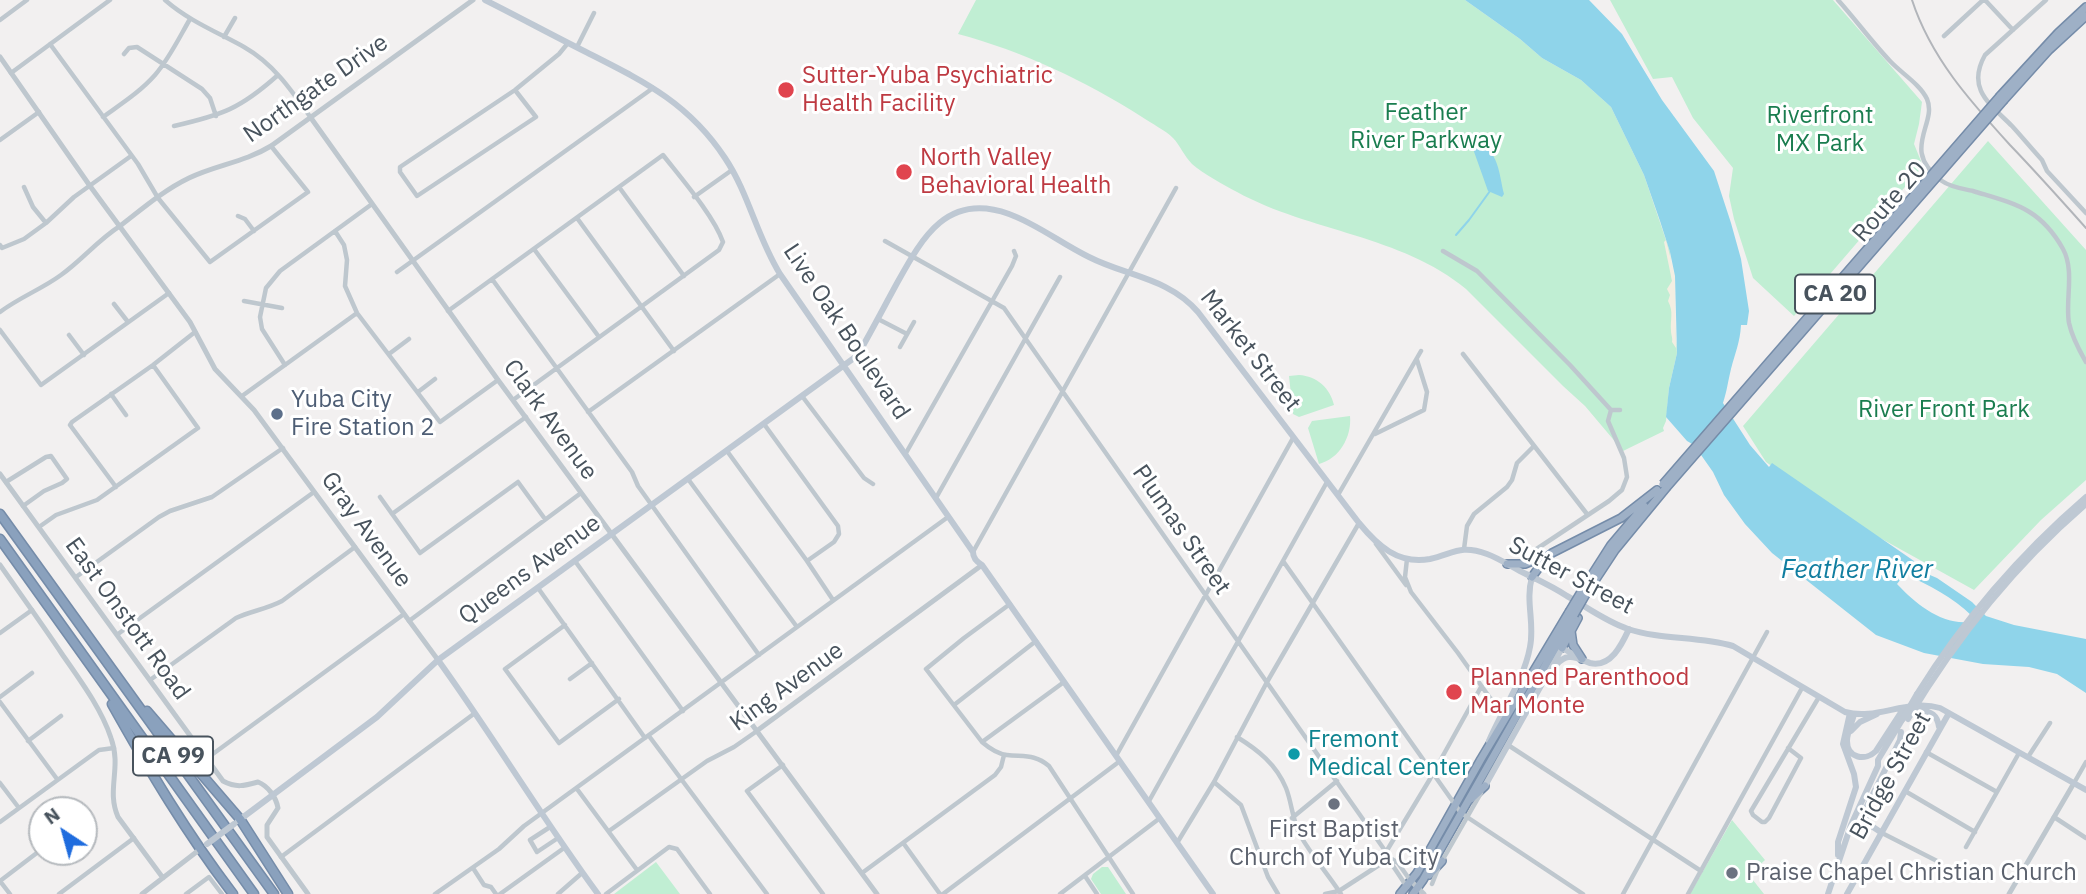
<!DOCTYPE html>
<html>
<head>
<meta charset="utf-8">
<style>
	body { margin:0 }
	#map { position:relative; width:2086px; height:894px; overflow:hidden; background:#f2f0f0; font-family:"IBM Plex Sans",sans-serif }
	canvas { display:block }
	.north { position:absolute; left:28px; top:796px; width:70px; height:70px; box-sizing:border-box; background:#fff; border:2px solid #b6babe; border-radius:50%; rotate:324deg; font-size:19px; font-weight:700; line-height:28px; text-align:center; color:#48535d }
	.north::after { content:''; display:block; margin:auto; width:24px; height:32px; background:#1f6cde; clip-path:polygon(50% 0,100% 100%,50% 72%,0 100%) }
</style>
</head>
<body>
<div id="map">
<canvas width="2086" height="894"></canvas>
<div class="north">N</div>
</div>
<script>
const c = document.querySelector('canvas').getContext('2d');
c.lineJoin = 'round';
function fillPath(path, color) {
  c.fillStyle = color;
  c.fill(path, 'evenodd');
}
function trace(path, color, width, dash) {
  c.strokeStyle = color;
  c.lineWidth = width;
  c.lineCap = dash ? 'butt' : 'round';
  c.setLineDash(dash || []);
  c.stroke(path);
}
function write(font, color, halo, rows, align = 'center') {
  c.font = font + ' "IBM Plex Sans",sans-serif';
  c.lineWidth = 6;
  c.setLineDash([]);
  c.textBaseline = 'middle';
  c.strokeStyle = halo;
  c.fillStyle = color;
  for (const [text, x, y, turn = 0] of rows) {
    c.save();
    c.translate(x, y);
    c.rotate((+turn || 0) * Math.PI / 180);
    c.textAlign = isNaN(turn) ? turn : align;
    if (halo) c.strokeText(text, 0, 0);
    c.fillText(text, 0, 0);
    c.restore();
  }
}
fillPath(new Path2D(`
	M976 0H1465L1520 39 1542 58 1581 80 1611 107 1644 175 1670 252 1677 353 1669 388 1666 421 1663 428 1664 431 1623 451 1585 406 1563 386 1466 289C1401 235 1310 232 1237 192 1224 185 1202 173 1192 164 1184 156 1180 145 1173 138 1165 130 1152 124 1142 117 1086 81 1022 51 958 34Z
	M1610 0H1833L1922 102 1919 124 1914 144 1923 166 1794 316 1753 278 1734 219 1729 196 1733 168 1693 118 1672 77 1653 79Z
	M1988 141 2086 250V480L2041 520 1974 590 1844 518 1766 462 1743 426Z
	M1299 375C1317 376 1330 388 1334 405L1299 417 1293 414 1289 376Z
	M1350 416C1352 437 1339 459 1319 464L1308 428 1312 421Z
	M1732 820 1765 860 1749 875 1764 894H1690Z
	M656 862 680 894H614Z
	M1102 867H1108L1126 894H1101L1091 879 1093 874Z`), '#c0eed3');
fillPath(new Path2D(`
	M1666 240 1675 276 1676 348 1672 342C1673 338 1671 335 1671 331 1670 319 1674 312 1668 301L1670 295 1667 289 1672 281 1664 242Z`), '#f3eee2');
fillPath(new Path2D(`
	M1465 0H1589L1622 34 1662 100 1714 171 1731 223 1741 259 1749 311 1747 325H1741C1740 343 1735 353 1731 369 1728 381 1727 391 1723 403L1750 445 1769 467 1772 463 1914 561 1911 567 1937 578 1972 602 1986 616 2014 625 2086 639V693L2057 674 2029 667 1983 664 1924 653 1876 635 1772 553 1745 524 1724 495 1713 472 1694 445 1687 441 1666 417 1669 388 1677 353 1675 276 1670 252 1660 221 1644 175 1611 107 1581 80 1542 58 1520 39ZM1905 574C1928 585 1953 597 1972 616L1969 622C1941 625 1915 603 1897 584Z
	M1477 141C1499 151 1499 174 1504 194L1502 197 1488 191 1472 146 1473 142Z`), '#8fd4ea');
trace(new Path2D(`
	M1456 235 1469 220 1490 191`), '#8fd4ea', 2);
const trunk = new Path2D(`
	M2000 96 2058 33 2086 7
	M2004 100 2049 50 2086 16
	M1507 564H1525L1545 556
	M1532 577 1545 559 1552 553 1621 518 1657 490
	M1581 592 1611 545 1644 506
	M1586 594 1615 550 1666 488
	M1571 631 1573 645 1582 659
	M1562 648 1578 618
	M1471 799 1485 786
	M1429 875 1442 861
	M1400 894 1417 873 1481 759 1569 612
	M1413 894 1423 880 1574 615`);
const motorway = new Path2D(`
	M0 514 274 894
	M0 539 254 894
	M112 704C149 770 187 834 233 894
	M147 711 240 819 288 894`);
trace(trunk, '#758ca9', 10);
trace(motorway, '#758ca9', 11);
trace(new Path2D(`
	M165 0C189 21 217 32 244 47 274 64 292 91 311 118
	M1838 0C1856 20 1872 42 1890 61 1901 73 1920 84 1927 99 1938 124 1899 150 1942 181 1950 187 1963 189 1973 191 2015 204 2040 208 2063 249 2075 271 2065 300 2069 323 2072 337 2079 350 2086 362
	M1985 0 2013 30
	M2046 0 1985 55C1966 89 1990 104 2012 126 2022 137 2032 149 2042 160L2047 171 2086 213
	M0 20 27 0
	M1944 36 1983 0
	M224 37 235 18
	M50 44 138 164 158 198 210 262 308 192 271 146
	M577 47 594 13
	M124 54 129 48 137 47 202 89 210 98 216 116
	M11 73 110 0
	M515 90 536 117 417 196 400 172V167L515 90 559 54 568 43
	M103 117C121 104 140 92 155 75 169 59 179 38 190 19
	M174 126C222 115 240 109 278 75
	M0 140 39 112
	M24 187 33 207 46 223
	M619 187 684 276
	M694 197 732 170
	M238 216 245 219 254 231
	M577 218 674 351
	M335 231 344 245 347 260 345 286 357 313 440 422 498 380
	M885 241 1004 308 1386 852 1390 858 1398 863 1410 880
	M0 245 2 248 24 239 46 223 74 197 131 156
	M534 249 599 337
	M1443 251 1477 271 1570 365 1611 410H1620
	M397 272 653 88
	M492 279 632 472 638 486 759 655
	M244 301 282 308
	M114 304 128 322
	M448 311 663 155C681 178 714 216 723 242L719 250 513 400
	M0 312C20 297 42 289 61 275 82 260 98 240 120 226
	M878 319 907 334
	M0 330 41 385 169 293
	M69 335 84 355
	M900 347 914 322
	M389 354 409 339
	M1463 354 1587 514
	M285 365 262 329 260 317 266 288 280 271 372 204
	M418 392 435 379
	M111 394 126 415
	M242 396 357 313
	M802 396 864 478 873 484
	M588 412 780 274
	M764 424 838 526 839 534 834 542 807 561
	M1375 434 1424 410 1427 392 1417 360
	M727 451 807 561 833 600
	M906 453 1012 266 1016 256 1014 251
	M688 479 797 627
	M6 482 46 457 51 456 67 479 62 483 44 491 23 506
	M116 487 70 425 72 422 153 365 195 332
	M1338 495 1421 351
	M380 497 420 553 518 482 545 519
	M936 498 1060 277
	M392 514 526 417
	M39 527 56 515 97 500 198 428 153 365
	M1376 544 1406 585
	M1464 549 1467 526 1474 514 1507 487 1512 480 1517 463 1534 446
	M973 552 1176 188
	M1526 556 1609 501 1622 490 1627 477 1624 458 1608 421 1611 410
	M1407 559 1405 577 1411 592 1458 653 1490 698 1504 710
	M575 561 683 711
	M1283 561 1461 813 1583 894
	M76 577 159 517 170 511 212 497 283 448
	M538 588 645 738
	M1010 604 964 638 926 669 982 742C989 748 997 754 1007 755 1024 757 1035 754 1049 766L1133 894
	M409 621 581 493
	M565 625 505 669 559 743 619 699
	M0 633 32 610
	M118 634 314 492
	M570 679 592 663
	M150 680 236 618C251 611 267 609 282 601L355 547
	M0 697 32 673
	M0 702 57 779
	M954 705 1036 641
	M649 736 767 894
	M1237 737C1258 750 1276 764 1286 788 1292 803 1292 819 1300 835 1312 856 1328 874 1341 894
	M28 741 61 716
	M982 742 1064 682
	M1508 745 1701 871
	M1788 748 1801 758 1769 818 1765 822H1762L1753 815 1751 811 1819 697
	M1926 752 1997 792
	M1116 756 1293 438
	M2028 757 2050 723
	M206 759 404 614
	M783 765 747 791 823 894
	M1214 782 1241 805 1268 877 1278 894
	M0 783 19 808
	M2074 783 2086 762
	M577 789 637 870
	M1905 791 1975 832
	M1149 801 1327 482
	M2054 817 2086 838
	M1292 818 1337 781
	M0 822 92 755 99 750 114 748
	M550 827 530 840 537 852 558 838
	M609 831 707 761 734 747 757 731
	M1882 833 1937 861
	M1177 843 1214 782 1267 682 1359 523
	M904 844 940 894
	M1966 847 2019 753
	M1386 852 1430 779 1481 687
	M281 857 475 713
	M1391 859 1393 866 1407 887
	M1442 861 1481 793
	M473 868 484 885 491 887 496 894
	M862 873 995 775 1001 767 1004 755
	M1085 876 1097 894
	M0 881 42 849
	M0 881 10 894
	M1432 884 1438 869
	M59 894 134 838
	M186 894 209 877 222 894
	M435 894 499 849 524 826 948 517
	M500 894 564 848
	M558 894 582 873
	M606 894 669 847 677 849 710 894
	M943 894 1120 761
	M1060 894 1160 818
	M1325 894 1339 891 1390 858
	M1623 894 1767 632
	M1688 894 1802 688`), '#bec7ce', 4.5);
trace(new Path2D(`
	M0 57 90 186 190 322 215 369 254 410 438 660
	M311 118 498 380 877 894
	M120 226C142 209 164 190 189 178 216 165 245 162 271 146L473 0
	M0 474 223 781C236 788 244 786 258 782 268 786 276 797 278 808L267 825V837L308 894
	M0 565C21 595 42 624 62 654 80 680 101 708 111 738 122 768 106 790 118 817L163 878
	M758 730 982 565
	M1411 881 1424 894
	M142 894 199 850
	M2009 894 2074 783`), '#bec7ce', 5);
trace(new Path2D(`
	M485 0C519 17 552 35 586 52 643 81 688 102 725 158 749 194 757 237 780 274L973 552C973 558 977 562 982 565L1213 894
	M438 660C493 736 542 818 598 894
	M1555 666C1559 662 1563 657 1569 657 1576 656 1583 661 1590 663 1611 668 1622 644 1629 629
	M1917 694C1963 620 2020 554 2086 497
	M1912 706C1925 712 1937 710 1939 727
	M1854 714C1852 723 1847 732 1847 741 1847 759 1866 761 1876 751L1902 711
	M1851 731 1860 722 1877 714
	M1489 741C1502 710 1524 680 1530 647 1535 623 1525 601 1532 577
	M1485 786 1562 648 1580 658
	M238 821 377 717 438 660 854 358 860 351C872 330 884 307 896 285 921 240 946 191 1009 214 1037 224 1062 244 1089 257 1126 276 1169 278 1198 312L1359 523C1377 545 1398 565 1430 559 1453 554 1460 544 1487 554 1498 558 1509 565 1520 571 1536 579 1552 586 1567 596 1587 607 1605 621 1628 629 1661 640 1698 636 1733 646L1845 712C1877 721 1907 698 1940 708L2086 790
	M1882 833 1867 823 1864 812 1900 740 1901 732
	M1838 855V842L1856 787 1854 774 1843 744 1850 713
	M1828 894 1851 825 1878 766V760L1902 720
	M1847 894 1949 713`), '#bec8d3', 6);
trace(trunk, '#9eb0c6', 7);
trace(motorway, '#8aa1bd', 8);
trace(new Path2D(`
	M1912 0C1931 58 1970 101 2010 145 2036 172 2061 200 2086 228`), '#b2b5ba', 2);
const trunkBridge = new Path2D(`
	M1663 484 2000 96
	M1666 488 2004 100
	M1569 612 1581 592
	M1574 615 1586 594`);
trace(trunkBridge, '#758ca9', 10, []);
trace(new Path2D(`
	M1908 719C1956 639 2015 565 2086 504
	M1902 720 1917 694
	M207 844 234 824`), '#bec8d3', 6);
trace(trunkBridge, '#9eb0c6', 7);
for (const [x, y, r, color] of [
	[786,90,9,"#e0444e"],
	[904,172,9,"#e0444e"],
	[277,414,7,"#5c6f8a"],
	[1454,692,9,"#e0444e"],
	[1294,754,7,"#0f9aa8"],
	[1334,804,7,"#6b7280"],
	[1732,873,7,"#6b7280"]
]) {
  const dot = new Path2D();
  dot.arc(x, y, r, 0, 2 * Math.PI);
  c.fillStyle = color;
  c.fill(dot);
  trace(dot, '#fff', 2.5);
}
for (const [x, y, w] of [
	[1835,294,80],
	[173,756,80]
]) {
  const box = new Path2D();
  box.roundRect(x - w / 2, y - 19.5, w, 39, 5);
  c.fillStyle = '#fff';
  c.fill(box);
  trace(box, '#48535d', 2);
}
write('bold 23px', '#48535d', null, [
	["CA 20",1835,294],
	["CA 99",173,756]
]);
write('24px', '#be3a42', '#fff', [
	["Sutter-Yuba Psychiatric",802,76],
	["Health Facility",802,104],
	["North Valley",920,158],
	["Behavioral Health",920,186],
	["Planned Parenthood",1470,678],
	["Mar Monte",1470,706]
], 'left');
write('24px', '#48535d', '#fff', [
	["Northgate Drive",316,89,-35],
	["Route 20",1890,202,-49],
	["Live Oak Boulevard",846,332,56],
	["Market Street",1250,351,52],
	["Clark Avenue",550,420,54],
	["Gray Avenue",366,530,54],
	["Plumas Street",1181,530,55],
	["Queens Avenue",530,570,-36],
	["Sutter Street",1571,576,28],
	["East Onstott Road",127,619,54],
	["King Avenue",787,687,-36],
	["Bridge Street",1891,776,-61]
]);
write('24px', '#1a7d4f', '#fff', [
	["Feather",1426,113],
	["River Parkway",1426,141],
	["Riverfront",1820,116],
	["MX Park",1820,144],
	["River Front Park",1944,410]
]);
write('24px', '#4e5e75', '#fff', [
	["Yuba City",291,400],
	["Fire Station 2",291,428]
], 'left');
write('24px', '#0d838f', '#fff', [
	["Fremont",1308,740],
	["Medical Center",1308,768]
], 'left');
write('24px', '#5b616d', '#fff', [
	["First Baptist",1334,830],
	["Church of Yuba City",1334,858],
	["Praise Chapel Christian Church",1746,873,"left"]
]);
write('italic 26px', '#117ea0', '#fff', [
	["Feather River",1857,570]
]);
</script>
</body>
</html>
